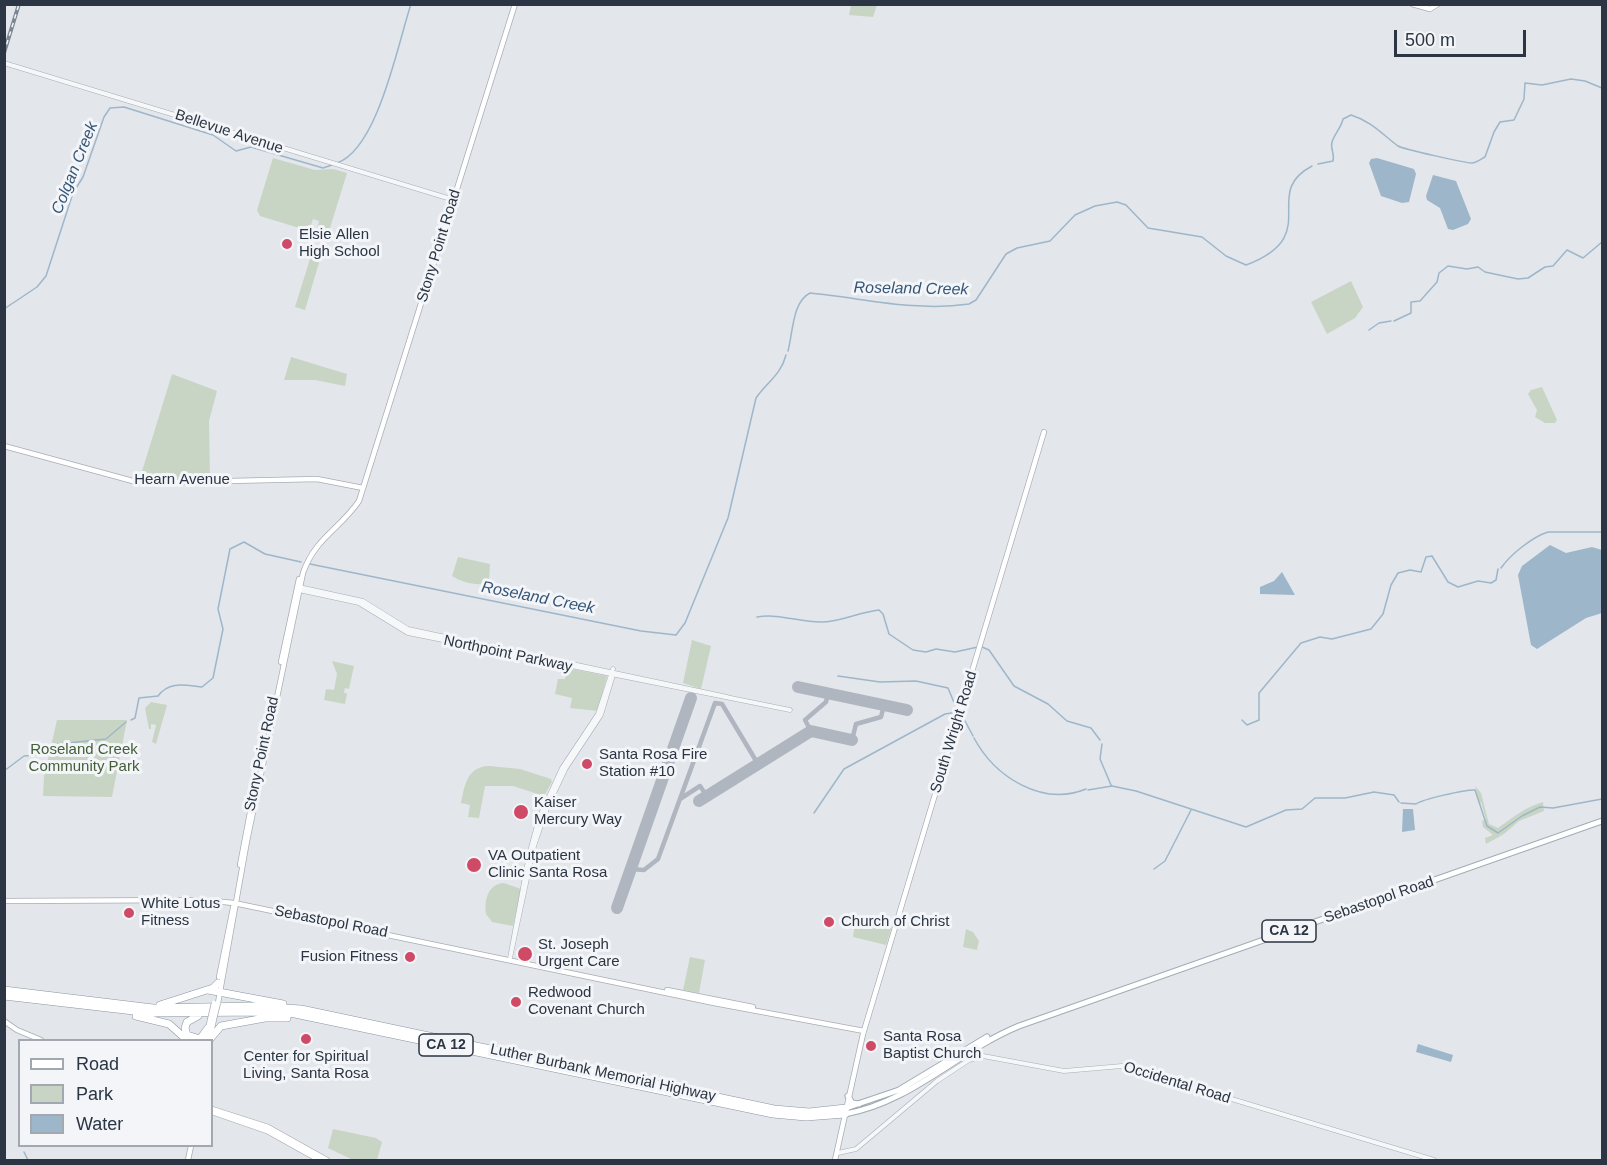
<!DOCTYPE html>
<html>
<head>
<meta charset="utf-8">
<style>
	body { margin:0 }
	#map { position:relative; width:1607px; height:1165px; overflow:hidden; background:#e3e6eb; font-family:Arial,sans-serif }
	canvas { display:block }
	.frame { position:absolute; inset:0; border:6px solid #2b3543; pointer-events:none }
	.legend { position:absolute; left:18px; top:1039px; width:195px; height:108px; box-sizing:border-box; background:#f3f5f8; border:2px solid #a3a8b0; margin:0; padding:8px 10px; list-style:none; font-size:18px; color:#2b3543 }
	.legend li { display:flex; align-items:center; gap:12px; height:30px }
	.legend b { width:30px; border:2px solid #a3a8b0 }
	.scale { position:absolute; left:1394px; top:30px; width:132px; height:27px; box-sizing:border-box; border:3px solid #2b3543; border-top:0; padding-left:8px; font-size:18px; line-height:21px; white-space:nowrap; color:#2b3543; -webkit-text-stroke:4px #f3f5f8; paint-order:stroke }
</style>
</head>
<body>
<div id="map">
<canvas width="1607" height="1165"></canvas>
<div class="frame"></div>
<ul class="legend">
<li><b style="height:8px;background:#fff"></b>Road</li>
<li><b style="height:16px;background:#c9d5c4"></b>Park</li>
<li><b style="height:16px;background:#9eb6ca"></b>Water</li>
</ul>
<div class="scale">500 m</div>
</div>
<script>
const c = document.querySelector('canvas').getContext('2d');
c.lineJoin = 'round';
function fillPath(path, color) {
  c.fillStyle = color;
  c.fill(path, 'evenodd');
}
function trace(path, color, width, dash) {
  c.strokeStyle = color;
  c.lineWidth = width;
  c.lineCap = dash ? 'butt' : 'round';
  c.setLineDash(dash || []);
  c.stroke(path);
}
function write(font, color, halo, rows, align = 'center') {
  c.font = font + ' Arial,sans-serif';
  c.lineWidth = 6;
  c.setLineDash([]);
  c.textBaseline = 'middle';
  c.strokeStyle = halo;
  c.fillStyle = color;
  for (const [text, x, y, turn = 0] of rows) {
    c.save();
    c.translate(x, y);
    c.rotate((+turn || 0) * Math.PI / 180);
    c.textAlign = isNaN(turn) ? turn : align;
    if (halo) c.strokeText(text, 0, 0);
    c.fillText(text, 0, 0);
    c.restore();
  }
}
fillPath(new Path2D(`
	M851 5V4L877 5 873 17 849 15Z
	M273 158 315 170 333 169 347 173 326 241 315 238 319 221 313 219 309 231 260 216 257 210Z
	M314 246 323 249 305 310 295 307Z
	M1351 281 1363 307 1355 318 1327 334 1311 302Z
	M291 357 347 374 345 386 315 380H284Z
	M172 374 217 391 209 421 210 479 139 481Z
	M1542 387 1557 420 1555 423H1545L1535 417 1537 410 1528 394 1531 390Z
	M458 557 490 564 489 583C477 586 463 583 452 576Z
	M692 640 711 646 701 689 683 683Z
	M332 661 354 666 349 689 345 688 344 693H347L345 704 324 700 326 689 334 690 337 674Z
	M562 667 607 676 598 711 570 708 572 698 555 694 558 679H565L566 675 560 673Z
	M151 702 167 705 156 744 152 742 156 725 151 724V729H149L145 708Z
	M57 720H127L112 797 43 796 44 777Z
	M489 766 520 769 551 779 552 782 544 796 513 786H485L479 818 468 817 470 805 461 803C465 784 467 767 489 766Z
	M1475 786 1481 793 1489 824 1498 828C1512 818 1525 807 1543 802L1544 811 1519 821 1504 834 1486 844 1485 838 1493 835 1483 827 1482 821 1486 819 1481 802 1479 805Z
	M504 883 521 889 513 926 492 922 486 914C484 900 488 884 504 883Z
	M856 918 892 926 886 945 853 937Z
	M966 929 973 932 979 941 977 950 963 947Z
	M690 957 705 960 699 993 683 990Z
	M333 1129 376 1138 382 1142 377 1160H353L328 1148Z`), '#c9d5c4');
fillPath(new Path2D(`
	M1377 158 1414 169 1416 174 1409 202 1402 203 1381 196 1369 163 1371 159Z
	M1433 175 1456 181 1471 219 1468 224 1453 230 1448 229 1440 208 1427 200 1426 196Z
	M1550 545 1566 553 1592 547 1602 550V613L1586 618 1537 649 1531 645 1518 575 1522 566Z
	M1282 572 1295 595 1260 594V587L1274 581Z
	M1403 809H1413L1415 830 1402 832Z
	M1418 1044 1453 1055 1451 1062 1416 1052Z`), '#9eb6ca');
trace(new Path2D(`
	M337 163C378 149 398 43 411 4
	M1318 164 1333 161C1335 154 1330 149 1332 142 1335 133 1341 128 1343 119L1351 115C1371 121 1382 134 1398 146 1403 149 1465 163 1472 163 1476 163 1481 159 1485 157L1494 132 1500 122 1514 120 1524 99 1525 83 1542 85 1571 79 1585 81 1602 88
	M4 309 37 287 46 276 73 193 83 177 104 117 110 108 124 107 213 135 236 151 251 147 323 168 332 165
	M1394 321 1411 313V302L1420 301 1437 282 1439 273 1448 266 1467 269 1478 267 1485 272 1518 279 1528 278 1545 267 1553 266 1567 250 1583 258 1602 242
	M1369 330 1379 323 1391 321
	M788 351C793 333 792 302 810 293 863 298 915 312 969 304L976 300 1006 254 1017 248 1050 241 1075 215 1095 206 1117 202 1126 205 1148 228 1202 237 1226 256 1246 265C1325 235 1259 194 1312 166
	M310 564 641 631 676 635 685 623 728 518 756 398C767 382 781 375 786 355
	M1501 568C1510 555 1532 537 1548 532H1602
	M757 617C780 613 801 623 823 622 843 621 860 612 879 610L883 614 889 634 913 650 926 652 936 649 955 652 978 647
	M982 647 989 650 1014 686 1048 704 1067 721 1091 728 1100 740
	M131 720 135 718 139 698 158 696C169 681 184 685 202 687L213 678 223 629 218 609 230 549 244 542 265 554 301 562
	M960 720 965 721 973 736
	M1242 720 1247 725 1259 720V693L1301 643 1320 637 1332 639 1371 629 1383 614 1391 585 1398 573 1410 570 1421 572 1426 557 1432 556 1448 582 1458 587 1478 581 1491 583 1496 580 1498 569
	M974 738C995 777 1042 807 1086 789
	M1102 744 1100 759 1111 785
	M4 771 24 756 50 754 58 744 106 739 126 722
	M1088 790 1112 786 1136 791 1246 827 1286 810 1302 809 1315 798H1345L1374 792 1394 795 1399 802
	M1475 790 1487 826 1498 833 1522 816 1540 807 1553 808 1602 799
	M1401 803 1416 804C1423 799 1464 790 1474 790
	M814 813 844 769 945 714 958 712 948 688 916 681 880 682 838 676
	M1154 869 1165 861 1191 810
	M24 1152 28 1160`), '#9eb6ca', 1.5);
trace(new Path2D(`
	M811 731 805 720 826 702 828 693
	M852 740 856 724 881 717 884 705
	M680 799 700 786 707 796
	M631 869 644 870 658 859 715 703 722 704 758 764`), '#b0b6c0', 4.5);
trace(new Path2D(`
	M798 687 907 710
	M699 801 811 731 852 740
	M617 908 691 698`), '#b0b6c0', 12);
const tertiary = new Path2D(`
	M4 63 454 200
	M299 587 363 601 408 629 727 697
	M299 590 359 603 408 633 790 710
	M510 958 529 855 539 818 562 768 598 714 613 669
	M510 958 534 846 547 808 566 768 601 715 613 675
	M838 1153 856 1149 937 1081 969 1060 983 1056 1064 1071 1122 1066 1434 1160`);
const secondary = new Path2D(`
	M1412 4 1430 9 1438 4
	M4 446 140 483 317 479 363 488
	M281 662 299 579
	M240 865 252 802
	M4 901 203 900 234 903 714 1003 864 1031
	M219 977 234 903
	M667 990 753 1007
	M218 1003 247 841 303 573C315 538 340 529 359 501L515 4
	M4 1021 17 1030 41 1040
	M210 1038 214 1019
	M206 1040 210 1020
	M212 1109 268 1127 327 1160
	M212 1112 267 1131 319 1160
	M188 1160 191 1146
	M835 1160 863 1034 1044 432`);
const primary = new Path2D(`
	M848 1096 852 1103 859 1104
	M846 1108 899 1090 987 1037
	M845 1114C912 1102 958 1051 1019 1026L1602 821`);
const motorway = new Path2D(`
	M4 990 153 1008 254 1006 301 1009 774 1109 809 1112 846 1108
	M208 990 283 1004
	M4 996 151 1013 260 1012 295 1014 773 1114 806 1117 845 1114
	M160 1005 213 988 218 983
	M136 1016 169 1024 187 1040
	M198 1016 187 1022 185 1028 187 1035 200 1039 208 1028
	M210 1039 221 1026 265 1018H287`);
trace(tertiary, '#a8adb5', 5);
trace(secondary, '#a8adb5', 6);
trace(primary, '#a2acb7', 7);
trace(motorway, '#8a95a2', 8);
trace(tertiary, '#f6f7f9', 4);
trace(secondary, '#fff', 4.5);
trace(primary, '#fff', 5);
trace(motorway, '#fff', 7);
const rail = new Path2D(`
	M4 53 19 4`);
trace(rail, '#7c8794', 4);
trace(rail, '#f3f5f8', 1.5, [4.5]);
const secondaryBridge = new Path2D(`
	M214 1019 218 1003
	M210 1020 214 1003`);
trace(secondaryBridge, '#a8adb5', 6, []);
trace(secondaryBridge, '#fff', 4.5);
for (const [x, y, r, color] of [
	[287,244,6,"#ce4a66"],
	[587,764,6,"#ce4a66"],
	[521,812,8,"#ce4a66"],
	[474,865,8,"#ce4a66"],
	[129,913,6,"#ce4a66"],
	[829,922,6,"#ce4a66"],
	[525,954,8,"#ce4a66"],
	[410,957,6,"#ce4a66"],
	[516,1002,6,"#ce4a66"],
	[306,1039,6,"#ce4a66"],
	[871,1046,6,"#ce4a66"]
]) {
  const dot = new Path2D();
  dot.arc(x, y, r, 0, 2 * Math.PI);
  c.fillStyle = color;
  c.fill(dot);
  trace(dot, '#f3f5f8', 2);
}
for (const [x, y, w] of [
	[1289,931,54],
	[446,1045,54]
]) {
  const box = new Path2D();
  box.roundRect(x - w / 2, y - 11, w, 22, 4.5);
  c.fillStyle = '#f3f5f8';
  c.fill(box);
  trace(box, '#2b3543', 1.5);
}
write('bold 14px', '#2b3543', null, [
	["CA 12",1289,931],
	["CA 12",446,1045]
]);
write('15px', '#2b3543', '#f3f5f8', [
	["Bellevue Avenue",229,132,18],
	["Stony Point Road",439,246,-73],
	["Hearn Avenue",182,480],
	["Northpoint Parkway",508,654,12],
	["South Wright Road",954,732,-73],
	["Stony Point Road",262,754,-78],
	["Sebastopol Road",1379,900,-19],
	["Sebastopol Road",331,922,11],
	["Luther Burbank Memorial Highway",603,1073,12],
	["Occidental Road",1177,1083,17]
]);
write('15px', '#2b3543', '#f3f5f8', [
	["Elsie Allen",299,235],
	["High School",299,252],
	["Santa Rosa Fire",599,755],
	["Station #10",599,772],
	["Kaiser",534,803],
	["Mercury Way",534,820],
	["VA Outpatient",488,856],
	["Clinic Santa Rosa",488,873],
	["White Lotus",141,904],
	["Fitness",141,921],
	["Church of Christ",841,922],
	["St. Joseph",538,945],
	["Urgent Care",538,962],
	["Fusion Fitness",398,957,"right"],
	["Redwood",528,993],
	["Covenant Church",528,1010],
	["Santa Rosa",883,1037],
	["Baptist Church",883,1054],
	["Center for Spiritual",306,1057,"center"],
	["Living, Santa Rosa",306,1074,"center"]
], 'left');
write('15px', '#425f38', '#f3f5f8', [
	["Roseland Creek",84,750],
	["Community Park",84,767]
]);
write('italic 16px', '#355677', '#f3f5f8', [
	["Colgan Creek",75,168,-68],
	["Roseland Creek",911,289,1],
	["Roseland Creek",538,598,11]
]);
</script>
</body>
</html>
